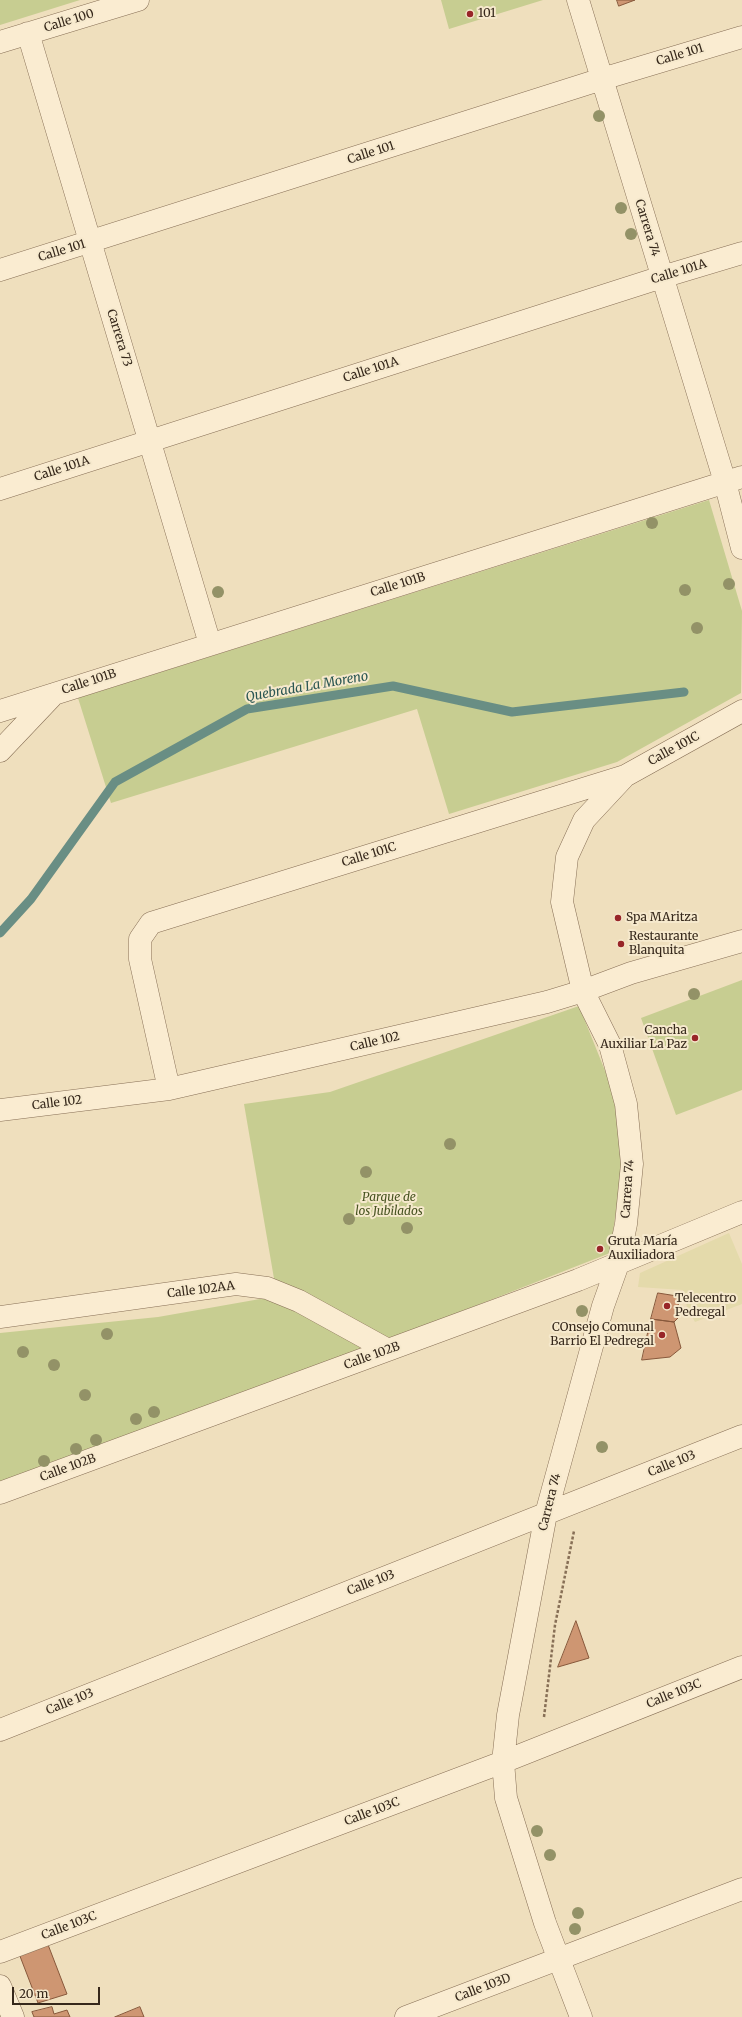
<!DOCTYPE html>
<html>
<head>
<meta charset="utf-8">
<style>
	body { margin:0 }
	#map { position:relative; width:742px; height:2017px; overflow:hidden; background:#efdfbd; font-family:Merriweather,serif }
	canvas { display:block }
	.scale { position:absolute; left:12px; top:1987px; width:88px; height:18px; box-sizing:border-box; border:2px solid #36281b; border-top:0; padding-left:5px; font-size:12px; line-height:14px; white-space:nowrap; color:#36281b; -webkit-text-stroke:3px #f6e9cd; paint-order:stroke }
</style>
</head>
<body>
<div id="map">
<canvas width="742" height="2017"></canvas>
<div class="scale">20 m</div>
</div>
<script>
const c = document.querySelector('canvas').getContext('2d');
c.lineJoin = 'round';
function fillPath(path, color) {
  c.fillStyle = color;
  c.fill(path, 'evenodd');
}
function trace(path, color, width, dash) {
  c.strokeStyle = color;
  c.lineWidth = width;
  c.lineCap = dash ? 'butt' : 'round';
  c.setLineDash(dash || []);
  c.stroke(path);
}
function write(font, color, halo, rows, align = 'center') {
  c.font = font + ' Merriweather,serif';
  c.lineWidth = 4;
  c.setLineDash([]);
  c.textBaseline = 'middle';
  c.strokeStyle = halo;
  c.fillStyle = color;
  for (const [text, x, y, turn = 0] of rows) {
    c.save();
    c.translate(x, y);
    c.rotate((+turn || 0) * Math.PI / 180);
    c.textAlign = isNaN(turn) ? turn : align;
    if (halo) c.strokeText(text, 0, 0);
    c.fillText(text, 0, 0);
    c.restore();
  }
}
fillPath(new Path2D(`
	M729 1233 742 1264V1304L695 1322 687 1307 683 1290 638 1287 640 1273Z`), '#e4daab');
fillPath(new Path2D(`
	M0 0H80L0 25Z
	M441 0H543L449 29Z
	M709 500 742 611 741 693 617 762 449 814 417 709 111 803 78 698Z
	M742 980V1090L676 1115 641 1018Z
	M579 1006 614 1093 626 1141 610 1253 325 1365 0 1485V1333L158 1317 277 1296 244 1104 330 1092Z`), '#c7cd91');
trace(new Path2D(`
	M0 933 31 899 115 782 247 709 393 686 512 712 684 692`), '#698e84', 9);
const building = new Path2D(`
	M617 0H635L619 6Z
	M658 1293 677 1296 680 1316 674 1322 651 1319Z
	M651 1319 674 1322 681 1348 670 1357 642 1360Z
	M576 1621 589 1658 558 1667Z
	M47 1942 67 1994 38 2003 18 1951Z
	M52 2007 54 2014 67 2010 70 2017H34L32 2012Z
	M140 2007 144 2017H115Z`);
fillPath(building, '#ce9672');
trace(building, '#87583b', 1);
const street = new Path2D(`
	M578 0 725 482 742 548
	M28 33 210 644
	M0 42 138 0
	M0 270 602 79 742 37
	M0 489 662 277 742 253
	M0 711 742 477
	M0 751 54 694
	M169 1089 140 959V939L151 923 625 776 742 711
	M0 1110 169 1089 547 1002 583 991 631 973 742 941
	M0 1317 236 1284 267 1288 299 1301 388 1350
	M0 1493 578 1280 742 1212
	M0 1730 742 1436
	M0 1952 503 1762 742 1667
	M0 1986 13 2017
	M406 2017 742 1889
	M581 2017 545 1923 506 1798 503 1762 508 1715 546 1514 603 1306 618 1264 626 1224 632 1164 626 1104 610 1045 583 991 562 902 567 857 584 820 625 776`);
trace(street, '#876f56', 23);
trace(new Path2D(`
	M544 1717 555 1625 574 1531`), '#876f56', 2.5, [3, 2]);
trace(street, '#faecd1', 22);
c.fillStyle = '#939267';
for (const [x, y] of [
	[599,116],
	[621,208],
	[631,234],
	[652,523],
	[729,584],
	[685,590],
	[218,592],
	[697,628],
	[694,994],
	[450,1144],
	[366,1172],
	[388,1208],
	[349,1219],
	[407,1228],
	[582,1311],
	[107,1334],
	[23,1352],
	[54,1365],
	[85,1395],
	[154,1412],
	[136,1419],
	[96,1440],
	[602,1447],
	[76,1449],
	[44,1461],
	[537,1831],
	[550,1855],
	[578,1913],
	[575,1929]
]) {
  c.beginPath();
  c.arc(x, y, 6, 0, 2 * Math.PI);
  c.fill();
}
for (const [x, y, r, color] of [
	[470,14,4,"#982528"],
	[618,918,4,"#982528"],
	[621,944,4,"#982528"],
	[695,1038,4,"#982528"],
	[600,1249,4,"#982528"],
	[667,1306,4,"#982528"],
	[662,1335,4,"#982528"]
]) {
  const dot = new Path2D();
  dot.arc(x, y, r, 0, 2 * Math.PI);
  c.fillStyle = color;
  c.fill(dot);
  trace(dot, '#f6e9cd', 1.5);
}
write('12px', '#36281b', '#f6e9cd', [
	["101",478,14],
	["Spa MAritza",626,918],
	["Restaurante",629,937],
	["Blanquita",629,951],
	["Cancha",687,1031,"right"],
	["Auxiliar La Paz",687,1045,"right"],
	["Gruta María",608,1242],
	["Auxiliadora",608,1256],
	["Telecentro",675,1299],
	["Pedregal",675,1313],
	["COnsejo Comunal",654,1328,"right"],
	["Barrio El Pedregal",654,1342,"right"]
], 'left');
write('12px', '#36281b', '#f6e9cd', [
	["Calle 100",69,21,-17],
	["Calle 101",680,55,-17],
	["Calle 101",371,153,-18],
	["Carrera 74",647,228,73],
	["Calle 101",62,251,-17],
	["Calle 101A",679,272,-17],
	["Carrera 73",119,338,73],
	["Calle 101A",371,370,-18],
	["Calle 101A",62,469,-18],
	["Calle 101B",398,585,-17],
	["Calle 101B",89,682,-18],
	["Calle 101C",674,749,-29],
	["Calle 101C",369,855,-17],
	["Calle 102",375,1042,-13],
	["Calle 102",57,1103,-7],
	["Carrera 74",628,1189,-86],
	["Calle 102AA",201,1290,-7],
	["Calle 102B",372,1356,-20],
	["Calle 103",672,1464,-22],
	["Calle 102B",68,1468,-20],
	["Carrera 74",550,1502,-76],
	["Calle 103",371,1583,-21],
	["Calle 103C",674,1694,-22],
	["Calle 103",70,1702,-22],
	["Calle 103C",372,1812,-21],
	["Calle 103C",69,1926,-21],
	["Calle 103D",483,1988,-21]
]);
write('italic 12px', '#475321', '#f6e9cd', [
	["Parque de",389,1198],
	["los Jubilados",389,1212]
]);
write('italic 13px', '#2a5652', '#f6e9cd', [
	["Quebrada La Moreno",307,687,-10]
]);
</script>
</body>
</html>
